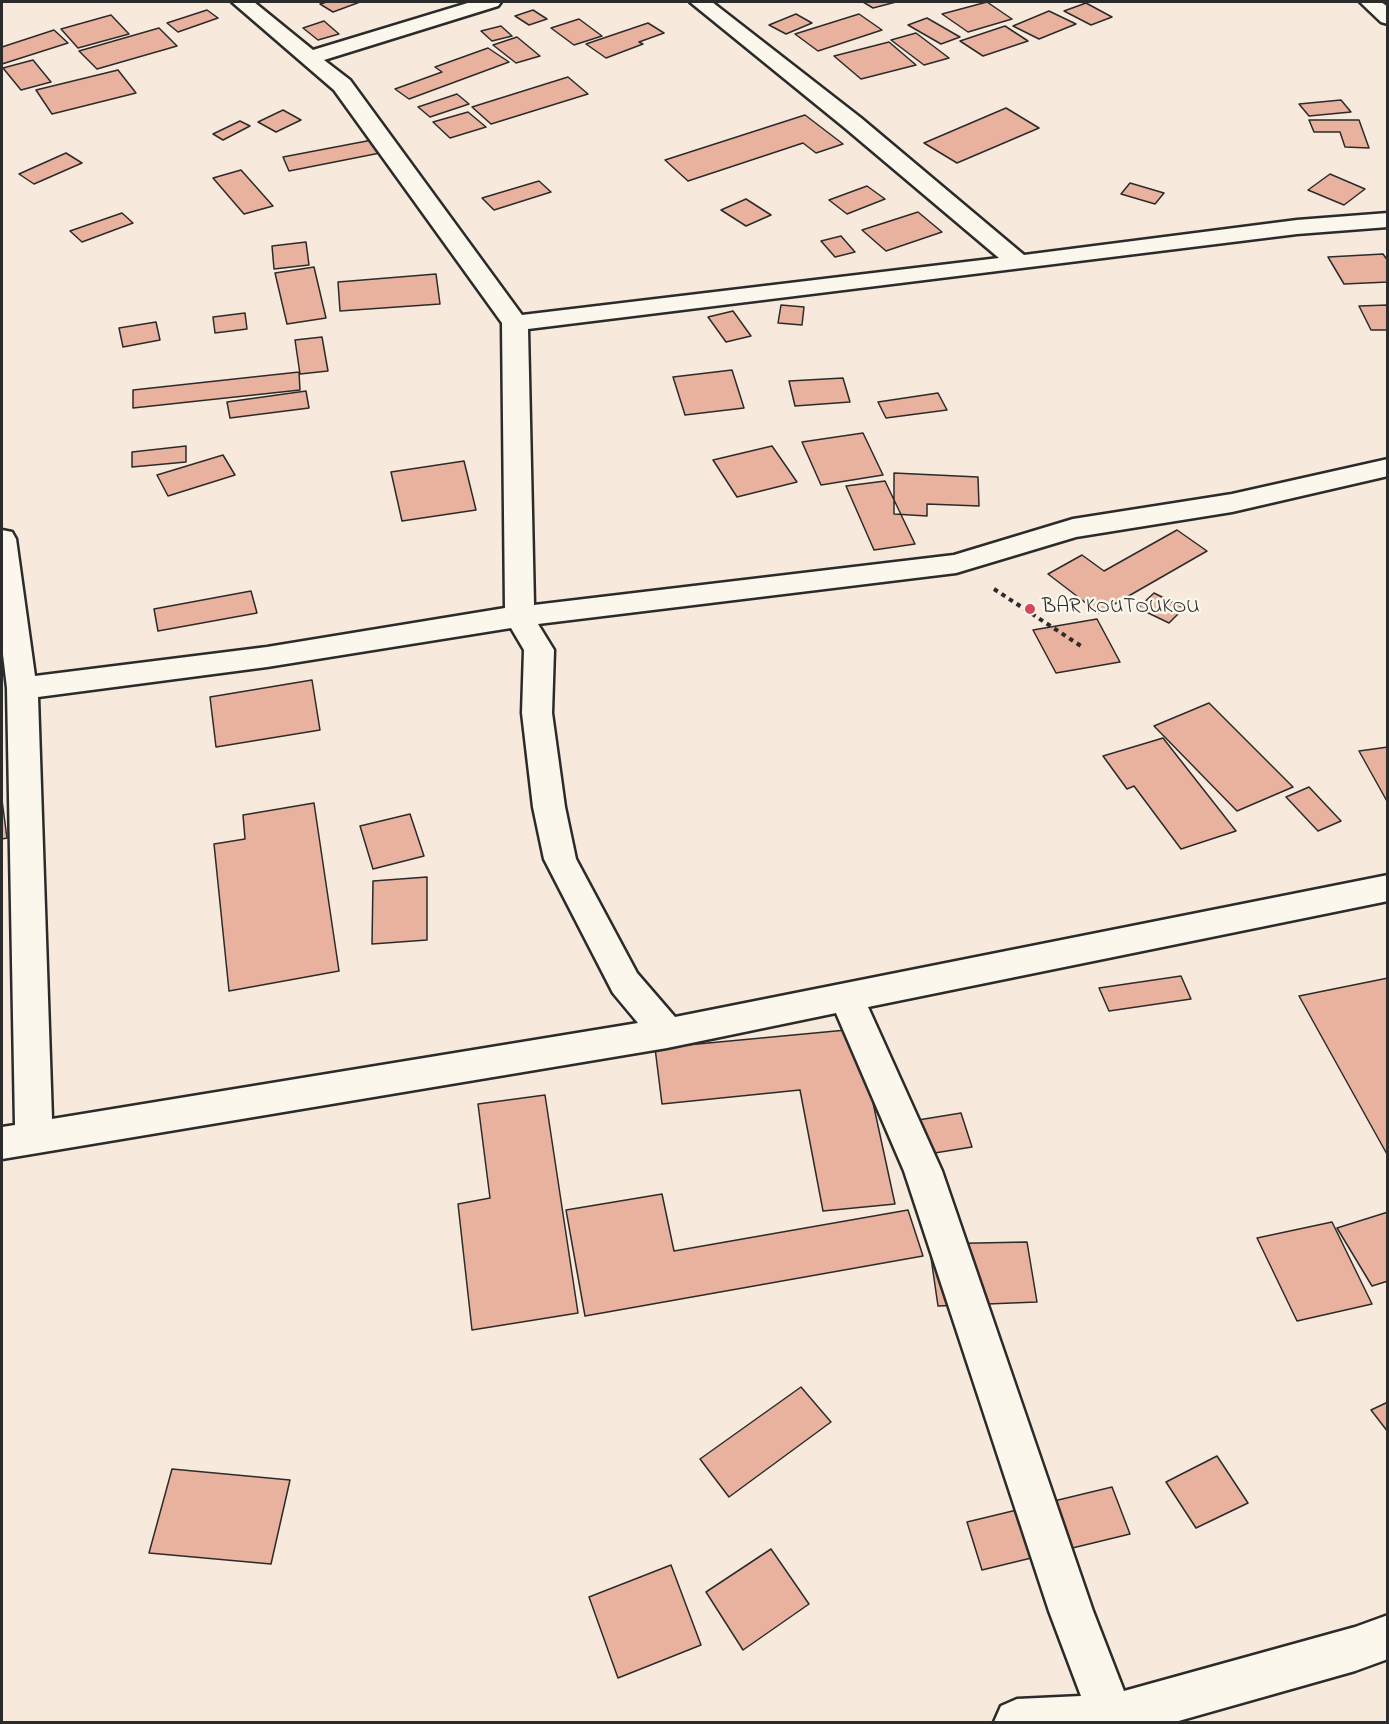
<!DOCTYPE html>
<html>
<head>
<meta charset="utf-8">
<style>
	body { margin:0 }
	#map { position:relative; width:1389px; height:1724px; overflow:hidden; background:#f7e9dc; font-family:"Indie Flower",sans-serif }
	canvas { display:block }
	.frame { position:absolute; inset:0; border:3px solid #2b2b2b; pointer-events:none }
</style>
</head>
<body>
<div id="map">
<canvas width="1389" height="1724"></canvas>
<div class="frame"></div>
</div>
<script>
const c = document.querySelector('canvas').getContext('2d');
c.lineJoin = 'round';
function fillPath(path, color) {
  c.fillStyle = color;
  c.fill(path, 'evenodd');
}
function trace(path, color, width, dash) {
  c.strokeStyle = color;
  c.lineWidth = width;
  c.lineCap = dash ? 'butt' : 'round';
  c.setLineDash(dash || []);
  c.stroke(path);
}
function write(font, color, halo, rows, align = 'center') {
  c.font = font + ' "Indie Flower",sans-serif';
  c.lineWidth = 5;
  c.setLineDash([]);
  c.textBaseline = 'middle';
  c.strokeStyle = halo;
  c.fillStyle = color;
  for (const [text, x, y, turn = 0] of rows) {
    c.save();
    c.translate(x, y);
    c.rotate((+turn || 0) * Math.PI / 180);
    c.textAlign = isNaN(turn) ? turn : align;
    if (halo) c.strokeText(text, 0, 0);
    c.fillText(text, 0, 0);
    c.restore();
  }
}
const building = new Path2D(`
	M327 2H360L333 12 320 4Z
	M863 2H896L873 8Z
	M987 2 1012 19 968 32 942 14Z
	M1086 3 1112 17 1091 25 1064 11Z
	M207 10 218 18 178 32 167 23Z
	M533 10 547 19 529 25 515 16Z
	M1049 11 1076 24 1039 39 1013 26Z
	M796 14 812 23 786 34 769 25Z
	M859 14 882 30 818 51 795 34Z
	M111 15 129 34 78 48 61 29Z
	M927 18 960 37 941 44 908 25Z
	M579 19 602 36 574 45 551 28Z
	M324 21 339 34 318 40 303 28Z
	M648 23 664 33 639 42 643 44 606 58 586 44Z
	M501 26 512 36 492 41 481 31Z
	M1005 26 1028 41 983 56 960 41Z
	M159 28 177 46 97 69 79 51Z
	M54 30 68 43 2 64V47Z
	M916 33 949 58 924 65 891 40Z
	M517 37 540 56 516 63 493 45Z
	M889 42 916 65 861 79 834 56Z
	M488 48 509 62 409 99 395 89 442 72 435 67Z
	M33 60 51 82 21 90 3 68Z
	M118 70 136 93 52 114 36 90Z
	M568 77 588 94 491 124 472 107Z
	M457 94 469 104 430 117 418 107Z
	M1341 100 1351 112 1309 116 1299 104Z
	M1006 108 1039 128 957 163 924 143Z
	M283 110 301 120 276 132 258 122Z
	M468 112 486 127 450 138 433 122Z
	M805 115 843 144 816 153 803 143 688 181 665 160Z
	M1309 120H1359L1369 148 1345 147 1340 132H1314Z
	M240 121 250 126 223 140 213 134Z
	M372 140 380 153 289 171 283 157Z
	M66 153 82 163 34 184 19 174Z
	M241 170 273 206 244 214 213 178Z
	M1330 174 1365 189 1344 205 1308 190Z
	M539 181 551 192 494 210 482 198Z
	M1130 183 1164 193 1155 204 1121 194Z
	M867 186 885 199 847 214 829 200Z
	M746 199 771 215 746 226 721 210Z
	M918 212 942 232 886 251 862 230Z
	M122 213 133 223 82 242 70 231Z
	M841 236 855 252 835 257 821 241Z
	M306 242 309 265 274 269 272 246Z
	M1383 254 1388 261V282L1344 284 1328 257Z
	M314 267 326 318 287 324 275 273Z
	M436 274 440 304 340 311 338 282Z
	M781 305 804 307 802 325 778 323Z
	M1388 305V330H1371L1359 306Z
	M733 311 751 336 726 342 708 317Z
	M245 313 247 329 215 333 213 317Z
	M156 322 160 340 123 347 119 328Z
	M322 337 328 371 300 374 295 340Z
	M732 370 744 408 685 415 673 377Z
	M299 372 300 390 133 408V390Z
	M843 378 850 402 795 406 789 381Z
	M306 391 309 408 230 418 227 402Z
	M938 393 947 410 886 418 878 402Z
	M863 433 883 475 821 485 802 442Z
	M186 446V462L132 467V452Z
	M772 446 797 482 737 497 713 460Z
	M223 455 235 475 168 496 157 475Z
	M464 461 476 510 402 521 391 472Z
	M894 473 978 477 979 506 927 504V516L894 514Z
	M885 481 915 544 874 550 846 486Z
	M1177 530 1207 551 1099 613 1048 574 1082 555 1104 571Z
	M251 591 257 613 158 631 154 609Z
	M1154 593 1184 608 1169 623 1138 608Z
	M1097 619 1120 662 1056 673 1033 630Z
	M312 680 320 730 216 747 210 697Z
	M1209 703 1293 787 1237 811 1154 726Z
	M1163 738 1236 831 1181 849 1134 786 1127 789 1103 756Z
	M1388 747V803L1359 751Z
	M1309 787 1341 821 1318 831 1286 797Z
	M2 800 7 838 2 839Z
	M314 803 339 971 229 991 214 844 245 839 243 815Z
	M410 814 424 856 373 869 360 826Z
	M427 877V940L372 944 373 881Z
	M1181 976 1191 999 1109 1011 1099 988Z
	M1388 978V1156L1299 996Z
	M857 1029 895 1204 823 1211 800 1090 662 1104 655 1048Z
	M545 1095 578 1313 472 1330 458 1204 490 1198 478 1104Z
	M961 1113 972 1147 922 1155 912 1121Z
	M662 1194 674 1251 908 1210 923 1256 585 1316 566 1210Z
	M1388 1212V1281L1372 1286 1337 1228Z
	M1332 1222 1372 1304 1297 1321 1257 1238Z
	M1027 1242 1037 1302 938 1306 929 1244Z
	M801 1387 831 1422 729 1497 700 1459Z
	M1388 1402V1432L1371 1410Z
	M1217 1456 1248 1503 1196 1528 1166 1482Z
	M172 1469 290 1480 271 1564 149 1553Z
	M1112 1487 1130 1534 982 1570 967 1522Z
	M771 1549 809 1604 743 1650 706 1592Z
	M671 1565 701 1645 618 1678 589 1597Z`);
fillPath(building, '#e9b29e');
trace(building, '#2b2b2b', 1.5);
const street = new Path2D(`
	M232 2H254L313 50 471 2H501L498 6 324 60 350 80 522 315 999 258 845 128 690 2H712L861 118 1024 255 1297 220 1388 213V227L1297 234 528 329 534 605 954 555 1073 519 1232 494 1388 459V476L1232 512 1076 537 956 573 538 624 554 650 552 713 565 807 576 859 637 973 675 1017 1388 875V901L868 1007 942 1171 1093 1611 1124 1691 1355 1627 1388 1615V1659L1355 1671 1175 1722H994L1001 1706 1017 1699 1081 1696 1049 1611 904 1171 836 1013 667 1048 2 1159V1127L15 1125 7 688 2 646V530L12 532 16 539 35 676 267 647 505 608 502 323 334 90ZM511 628 524 650 522 713 533 807 544 859 613 993 638 1023 52 1119 38 697 267 667Z
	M1360 2H1381L1388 7V24L1381 22Z`);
trace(street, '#2b2b2b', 5);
trace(new Path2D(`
	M994 589 1081 646`), '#2b2b2b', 4, [4.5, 4.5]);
fillPath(street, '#fbf7ec');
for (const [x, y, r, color] of [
	[1030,609,6,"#d1495b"]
]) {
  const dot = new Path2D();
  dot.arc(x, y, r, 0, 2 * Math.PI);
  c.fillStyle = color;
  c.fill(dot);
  trace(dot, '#fbf7ec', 2);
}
write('21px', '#2b2b2b', '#fbf7ec', [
	["BAR KOUTOUKOU",1042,609]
], 'left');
</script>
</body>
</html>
